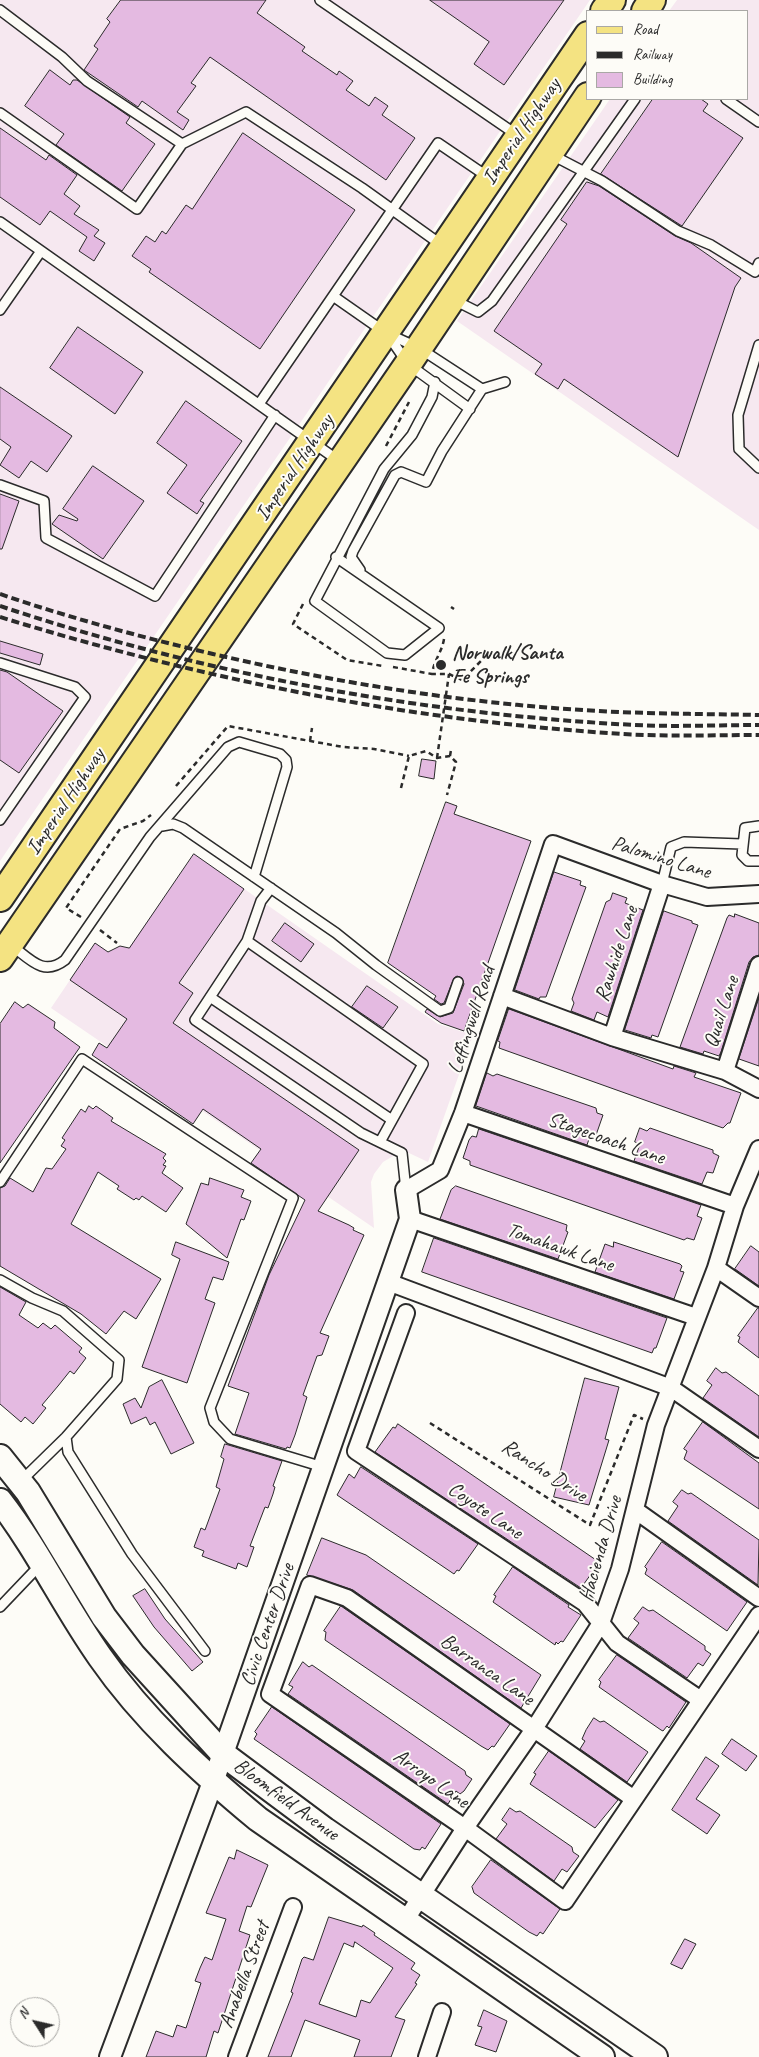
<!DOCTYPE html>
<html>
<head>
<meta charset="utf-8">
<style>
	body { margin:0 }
	#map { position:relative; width:759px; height:2057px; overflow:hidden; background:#fdfcf7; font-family:Caveat,sans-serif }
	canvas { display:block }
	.legend { position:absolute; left:586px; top:10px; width:162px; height:90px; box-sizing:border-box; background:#fdfcf7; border:1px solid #a9a8a5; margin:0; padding:6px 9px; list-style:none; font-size:15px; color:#2b2b2b }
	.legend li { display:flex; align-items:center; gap:10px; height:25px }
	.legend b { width:25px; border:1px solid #a9a8a5 }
	.north { position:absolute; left:10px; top:1997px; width:50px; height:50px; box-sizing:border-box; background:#fdfcf7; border:1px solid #a9a8a5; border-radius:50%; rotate:305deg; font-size:14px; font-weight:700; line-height:20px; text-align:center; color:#2b2b2b }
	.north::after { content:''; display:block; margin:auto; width:18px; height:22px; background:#2b2b2b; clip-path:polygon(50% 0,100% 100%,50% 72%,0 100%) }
</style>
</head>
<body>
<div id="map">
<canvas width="759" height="2057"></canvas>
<ul class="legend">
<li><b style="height:6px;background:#f4e382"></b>Road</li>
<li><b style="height:6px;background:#2b2b2b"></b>Railway</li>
<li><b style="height:14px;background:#e4bae1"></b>Building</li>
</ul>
<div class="north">N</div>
</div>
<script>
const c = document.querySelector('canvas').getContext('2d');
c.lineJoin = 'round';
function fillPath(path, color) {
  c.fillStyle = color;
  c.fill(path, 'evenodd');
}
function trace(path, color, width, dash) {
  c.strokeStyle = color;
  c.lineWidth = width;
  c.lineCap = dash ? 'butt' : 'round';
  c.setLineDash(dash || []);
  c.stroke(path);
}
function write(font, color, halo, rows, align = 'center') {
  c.font = font + ' Caveat,sans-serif';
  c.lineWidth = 4;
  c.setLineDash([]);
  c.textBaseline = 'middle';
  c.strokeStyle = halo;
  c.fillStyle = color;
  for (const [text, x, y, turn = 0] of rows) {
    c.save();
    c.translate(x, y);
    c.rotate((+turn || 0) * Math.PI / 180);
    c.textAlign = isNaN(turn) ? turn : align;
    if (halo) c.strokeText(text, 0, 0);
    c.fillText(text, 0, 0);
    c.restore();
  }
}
fillPath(new Path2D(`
	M0 0H590L0 861Z
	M677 0H759V530L457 321 610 99H748V11H669Z
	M194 854 438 1024 473 1035 428 1162 409 1153 395 1155 383 1162 374 1174 371 1182 374 1228 51 1008 95 943 109 952 120 946 129 948Z`), '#f6e8f0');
const building = new Path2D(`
	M121 0H266L257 13 305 47 302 51 337 75 339 71 353 81 346 90 369 106 375 97 388 106 382 115 415 138 386 180 210 57 191 83 196 86 177 112 189 120 183 130 142 101 138 107 84 70 98 49 94 46 110 22 107 19Z
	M430 0H564L504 85 474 64 489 42Z
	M50 70 70 85 73 80H77L130 117 126 123 155 144 122 191 56 145 64 134 25 106Z
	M653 99H701L708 104 703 111 743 138 682 226 601 174Z
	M0 128 46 160 49 155 77 175 64 194 80 206 74 214 99 230 94 236 105 243 94 261 79 251 87 237 50 211 40 225 0 197Z
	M243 133 355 210 260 349 149 272 151 269 132 256 146 236 155 242 162 231 166 234 186 205 192 209Z
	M587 182 599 186 675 236 691 243 741 278 735 287 678 457 564 379 558 389 535 374 542 364 494 331 567 224 561 220Z
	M78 327 143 372 115 414 50 368Z
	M0 387 72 436 47 472 31 461 19 478 0 465 11 447 0 439Z
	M186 401 242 441 200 501 204 503 197 514 167 493 187 465 157 443Z
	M93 466 144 501 103 559 52 524 59 515 77 521 78 519 63 509Z
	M0 494 19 501 2 549H0Z
	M0 641 43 654 40 665 0 653Z
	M0 670 7 672 63 711 19 773 0 760Z
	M422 759 436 761 434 779 419 776Z
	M446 802 457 806 454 814 531 841 464 1031 441 1023 425 1012 427 1009 440 1017 453 1013 464 984 462 978 457 976 454 978 444 1003 441 1004 434 999 436 996 388 963Z
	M194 854 244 889 179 983 193 993 173 1023 359 1150 318 1211 349 1225 354 1228 353 1230 364 1235 320 1333 329 1336 322 1355 317 1356 303 1395 307 1397 295 1435 290 1448 287 1447 286 1449 235 1434 249 1393 228 1386 269 1275 305 1200 251 1163 261 1149 203 1109 193 1124 92 1055 99 1043 107 1048 127 1019 70 980 95 943 108 952 120 946 129 948Z
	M554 872 581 881 580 885 586 887 546 997H540L539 999 515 990Z
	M613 893 627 898 625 903 643 910 608 1017 597 1012 594 1020 571 1011 574 1003 572 999 606 902 610 900Z
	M664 911 692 921V923L698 925 658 1037 652 1035 651 1038 625 1030Z
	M735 914 759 923V955L753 957 749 962 721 1052 719 1056 704 1051 703 1054 680 1047 727 918 729 915 734 917Z
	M285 923 314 944 301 962 272 941Z
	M367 986 398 1007 383 1028 352 1007Z
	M759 998V1066L739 1059Z
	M15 1002 23 1008 28 1004 55 1022 54 1028 80 1047 0 1163V1024Z
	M509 1009 673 1069 674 1066 696 1073 694 1077 741 1093 730 1123H728L723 1128 499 1048 500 1042 498 1041Z
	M487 1073 493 1076 497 1074 596 1108 597 1113 603 1115 595 1138 590 1136 587 1145 476 1106Z
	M89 1106 93 1109 96 1106 113 1118 111 1121 166 1154 163 1158 166 1161 163 1165 166 1166 162 1173 183 1188 166 1212 142 1196 139 1200 136 1198 134 1200 117 1189 119 1186 98 1172 71 1224 161 1279 136 1319 124 1311 106 1334 81 1314 0 1266V1188L5 1186 10 1178 33 1192 46 1168 52 1169 66 1149 61 1146 65 1140 62 1138 81 1109 85 1112Z
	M640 1128 647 1131 650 1128 713 1150V1153L719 1156 713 1173 707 1172 702 1184 634 1161 640 1144 635 1142Z
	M479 1129 701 1205 697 1216 702 1218 694 1240 687 1238 684 1240 470 1165V1161L463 1158 469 1140 472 1136 476 1137Z
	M210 1178 244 1190 241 1197 251 1201 244 1220 241 1219 227 1258 186 1224 201 1183 208 1185Z
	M456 1186 567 1225 566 1231 568 1232 558 1259 440 1219 451 1190Z
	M434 1238 667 1318 656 1348H654L652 1353 422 1272Z
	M176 1242 229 1262 223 1280 213 1277 205 1299 215 1303 187 1383 142 1367 180 1259 172 1255Z
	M614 1242 680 1264 682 1266 680 1271 684 1272 674 1299 595 1272 605 1244 613 1247Z
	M751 1246 759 1252V1286L735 1269Z
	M0 1287 26 1302 19 1315 38 1328 43 1323 51 1329 55 1325 82 1348 79 1352 86 1358 74 1374 70 1371 58 1386 42 1405 46 1408 33 1424 25 1417 21 1422 0 1404Z
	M758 1308H759V1358L738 1342 740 1337 738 1336Z
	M716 1368 722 1373 726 1372 759 1396V1437L703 1398 712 1385 707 1381Z
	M585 1378 619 1387 605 1439 609 1440 589 1505 554 1497Z
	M162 1380 194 1443 171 1454 155 1422 150 1425 146 1417 131 1424 123 1404 135 1398 141 1408 149 1387Z
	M703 1422 759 1463V1509L684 1459 687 1451 684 1449Z
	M398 1424 596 1560 593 1565 596 1567 581 1588 375 1452 393 1427 395 1428Z
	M225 1444 282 1461 273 1486 275 1487 273 1494 268 1508 265 1507 250 1546 254 1547 247 1567 238 1563 236 1569 202 1556 204 1551 194 1547 201 1528 205 1530 220 1489 216 1487 224 1459 221 1457Z
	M361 1467 478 1544 459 1571 457 1570 454 1574 337 1495 349 1474 354 1478Z
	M682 1490 688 1494 691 1493 759 1540 758 1585 668 1521 678 1506 673 1502Z
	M322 1538 366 1555 541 1675 521 1708 353 1590 307 1575Z
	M662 1542 747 1602 727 1631 645 1574 647 1569 645 1567Z
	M513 1567 569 1605 568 1607 581 1615 563 1642 561 1641 558 1644 556 1642 555 1645 493 1602 496 1596 494 1595Z
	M145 1589 165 1619 203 1662 192 1671 154 1627 133 1596Z
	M341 1606 510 1724 494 1747 492 1746 488 1750 481 1746 325 1640 326 1632 324 1631Z
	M643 1607 649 1611 653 1610 705 1646V1650L711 1654 703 1666 698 1663 687 1678 628 1638 639 1623 634 1619Z
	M617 1655 686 1702 669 1728 667 1726 663 1731 661 1730 599 1687 601 1682 599 1680Z
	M303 1662 309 1667 312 1665 465 1771 466 1775 472 1779 464 1791 460 1794 456 1791 448 1804 288 1694 293 1687 289 1685Z
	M272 1707 441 1824 425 1849 422 1847 420 1850 414 1849 254 1739 257 1734 255 1732Z
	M594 1718 600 1722 604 1721 648 1752 627 1782 580 1749 585 1741 582 1739 586 1730Z
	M732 1739 757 1756 746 1771 722 1754Z
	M549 1751 618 1800 595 1828 530 1784 536 1774 534 1773Z
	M706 1757 719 1766 696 1799 720 1815 707 1834 672 1810Z
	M510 1808 516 1812 520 1811 572 1847 573 1852 579 1856 567 1872 562 1869 554 1881 496 1839 507 1824 502 1820Z
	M237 1850 268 1865 251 1907 247 1906 239 1931 250 1935 218 2033 214 2031 206 2057H146L156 2031 173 2037 177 2025 186 2028 201 1983 195 1981 200 1968 205 1957 212 1960 226 1919 206 1913 229 1857 234 1859Z
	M491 1860 560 1909 543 1934 540 1932 537 1936 529 1932 474 1893 472 1887Z
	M329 1917 362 1927 363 1925 375 1933 374 1935 415 1963 411 1969 420 1975 415 1983 417 1984 395 2017 405 2020 391 2057H354L360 2040 305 2020 291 2057H268L293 1993 291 1992 302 1959 304 1957 313 1960ZM355 1942 393 1968 370 2003 361 2000 356 2017 319 2004 344 1943 353 1947Z
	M685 1939 696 1944 682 1969 671 1964Z
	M484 2010 507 2021 496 2052 475 2045 482 2027 478 2026Z`);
fillPath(building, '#e4bae1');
trace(building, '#2b2b2b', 1);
const service = new Path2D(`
	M320 0 517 135
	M0 10 62 57 87 81 182 144 137 209 0 113
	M726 99 759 122
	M182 144 246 112 362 188 443 246
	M552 155 602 181 678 231 711 245 755 272 759 263
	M0 222 339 461
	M333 296 386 333 419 348 482 389
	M454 300 478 312 492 301 635 99
	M0 310 41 251
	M388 335 408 364 470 409
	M759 345 738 415 739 449 759 468
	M259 404 438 143 488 177
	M0 485 44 501 46 538 155 596 275 415
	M336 557 439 628 405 655 387 653 315 601 384 469 412 435 432 397 435 382
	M360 570 351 557 353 551 395 475 401 472 426 482 442 451 482 389 505 382
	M0 663 75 687 85 697 0 820
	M162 826 173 824 183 828 336 933 376 965 440 1011 449 1008 458 982
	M759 826 745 828 742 855 748 861H759
	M662 884 671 847 684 842 742 844
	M247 941 261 901 271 888
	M11 945C30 959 43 977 65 960L150 837 228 747 239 742 280 754 286 760 287 767 254 877
	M210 997 392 1120
	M380 1142 423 1064 247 941 195 1020 361 1133 402 1153 406 1190
	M0 1182 82 1059 293 1198 210 1408 214 1422 230 1439 323 1467
	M0 1280 32 1298 63 1311 119 1360 117 1379 66 1437 21 1481
	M66 1437 68 1452 132 1554 205 1651
	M0 1607 41 1564`);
const minor = new Path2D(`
	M502 996 612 1037 725 1071 759 1089
	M612 1037 662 884
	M725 1071 759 965
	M463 1113 735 1206
	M406 1190 440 1170 463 1113 553 844 662 884 707 897 759 894
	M410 1219 696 1317
	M716 1268 759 1298
	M388 1282 671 1388 759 1449
	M406 1313 356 1451 585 1603 617 1643 701 1700
	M635 1510 759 1598
	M634 1799 347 1598 310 1585 270 1694 465 1828 565 1901 759 1615
	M405 1921 465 1828 534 1729 601 1623 620 1569 656 1425 716 1268 735 1206 759 1149
	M237 2057 293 1907
	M427 2057 442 2012`);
const tertiary = new Path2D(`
	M110 2057 213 1782 410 1219 406 1190`);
const secondary = new Path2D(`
	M0 1457 28 1492 104 1617 133 1655 223 1754 325 1830 655 2057
	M0 1501C38 1550 64 1606 100 1657 143 1719 200 1771 258 1819L602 2057`);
const primary = new Path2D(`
	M604 11 612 0
	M645 11 652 0
	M0 898 588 35
	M0 958 408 364 588 96`);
trace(service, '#2b2b2b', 12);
trace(minor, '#2b2b2b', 20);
trace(tertiary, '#2b2b2b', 24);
trace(secondary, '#2b2b2b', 28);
trace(primary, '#2b2b2b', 30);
trace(new Path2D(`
	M386 446 409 402
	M303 604 293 624 347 660 383 666
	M451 607 454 609
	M444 639C442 652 434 660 432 674H449L462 680 483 659
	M393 667 432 674
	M310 741 312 728
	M450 756 451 750
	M176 786 228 726 343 747 374 749 409 756
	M401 788 409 756 426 751 437 758 450 756 456 762 447 795
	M81 917 66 908 120 829 143 821 151 815
	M100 930 117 943
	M430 1423 590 1525 634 1415 643 1419`), '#2b2b2b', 2.5, [5, 4]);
trace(service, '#fdfcf7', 9);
trace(minor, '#fdfcf7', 16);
trace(tertiary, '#fdfcf7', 20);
trace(secondary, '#fdfcf7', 24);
trace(primary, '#f4e382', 26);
trace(new Path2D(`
	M0 594C70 618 141 637 213 654 346 685 482 706 619 712 666 714 712 714 759 715
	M0 606C204 674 420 714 635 725 676 727 718 725 759 725
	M0 617C198 678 401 719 608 733 658 737 709 735 759 735`), '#2b2b2b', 4, [8, 4]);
trace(new Path2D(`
	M437 758 449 674`), '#2b2b2b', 2.5, [5, 4]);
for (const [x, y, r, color] of [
	[441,665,6,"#2b2b2b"]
]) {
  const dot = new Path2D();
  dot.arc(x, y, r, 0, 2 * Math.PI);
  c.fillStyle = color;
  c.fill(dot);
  trace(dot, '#fdfcf7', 2);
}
write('21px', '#2b2b2b', '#fdfcf7', [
	["Imperial Highway",522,132,-56],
	["Imperial Highway",295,468,-56],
	["Imperial Highway",66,802,-56],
	["Palomino Lane",661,858,17],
	["Rawhide Lane",617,954,-72],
	["Quail Lane",722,1012,-72],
	["Leffingwell Road",472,1020,-72],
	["Stagecoach Lane",606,1139,19],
	["Tomahawk Lane",560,1248,19],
	["Rancho Drive",544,1471,33],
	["Coyote Lane",485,1511,34],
	["Hacienda Drive",601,1549,-74],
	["Civic Center Drive",268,1625,-71],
	["Barranca Lane",487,1670,35],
	["Arroyo Lane",431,1779,35],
	["Bloomfield Avenue",286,1800,36],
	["Anabella Street",245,1975,-70]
]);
write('bold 21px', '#2b2b2b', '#fdfcf7', [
	["Norwalk/Santa",452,653],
	["Fe Springs",452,677]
], 'left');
</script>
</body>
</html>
